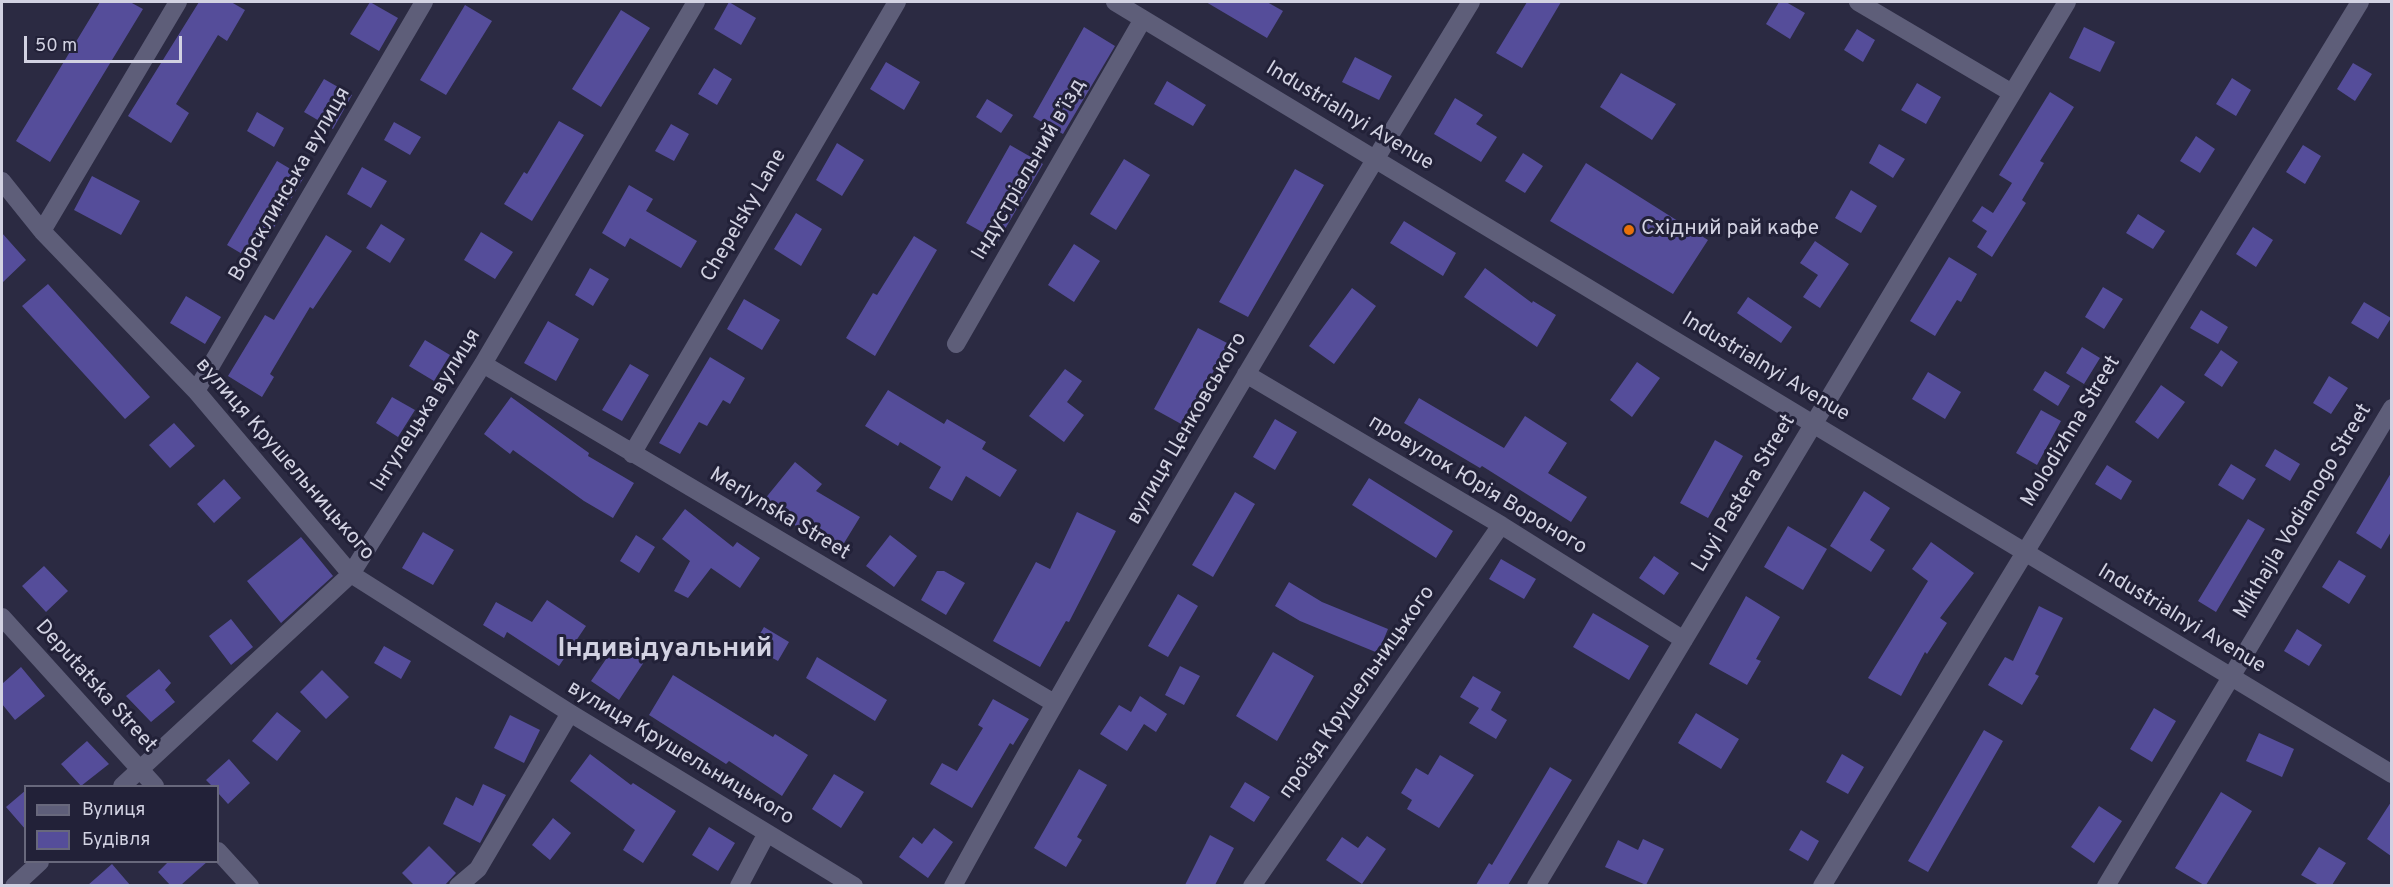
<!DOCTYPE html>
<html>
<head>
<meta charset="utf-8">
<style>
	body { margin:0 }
	#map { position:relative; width:2393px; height:887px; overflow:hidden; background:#2b2a42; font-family:Overpass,sans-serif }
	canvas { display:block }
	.frame { position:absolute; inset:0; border:3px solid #d2d2e2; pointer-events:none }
	.legend { position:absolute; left:24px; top:785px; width:195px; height:78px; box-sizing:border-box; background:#222138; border:2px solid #68687c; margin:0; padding:8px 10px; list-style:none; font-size:18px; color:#d2d2e2 }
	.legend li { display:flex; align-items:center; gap:12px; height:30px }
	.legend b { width:30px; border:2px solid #68687c }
	.scale { position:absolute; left:24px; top:36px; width:158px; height:27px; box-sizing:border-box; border:3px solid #d2d2e2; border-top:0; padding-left:8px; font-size:18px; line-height:21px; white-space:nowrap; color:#d2d2e2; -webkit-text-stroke:4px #222138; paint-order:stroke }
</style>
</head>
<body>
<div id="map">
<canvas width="2393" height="887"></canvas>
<div class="frame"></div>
<ul class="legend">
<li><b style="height:8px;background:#5e5e79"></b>Вулиця</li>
<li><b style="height:16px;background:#554d9a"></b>Будівля</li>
</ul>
<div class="scale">50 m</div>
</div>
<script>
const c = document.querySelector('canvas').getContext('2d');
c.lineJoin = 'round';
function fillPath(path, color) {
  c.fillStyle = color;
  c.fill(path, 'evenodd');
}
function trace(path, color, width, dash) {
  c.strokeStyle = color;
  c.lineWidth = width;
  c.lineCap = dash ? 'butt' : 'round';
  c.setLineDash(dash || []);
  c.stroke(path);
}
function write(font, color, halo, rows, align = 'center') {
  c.font = font + ' Overpass,sans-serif';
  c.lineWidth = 6;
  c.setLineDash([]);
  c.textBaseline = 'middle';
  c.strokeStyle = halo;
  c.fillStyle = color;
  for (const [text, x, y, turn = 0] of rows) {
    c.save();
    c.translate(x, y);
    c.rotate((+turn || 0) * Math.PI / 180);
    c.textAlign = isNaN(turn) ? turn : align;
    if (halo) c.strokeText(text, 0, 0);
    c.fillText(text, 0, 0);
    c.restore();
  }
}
fillPath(new Path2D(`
	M100 2H130L143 9 50 162 16 141Z
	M199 2H231L245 10 227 41 218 35 176 104 189 113 171 143 128 116Z
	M370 2 398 18 379 51 350 34Z
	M729 2 756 18 741 45 714 29Z
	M1206 2H1267L1283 11 1267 38Z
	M1527 2H1561L1522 68 1496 53Z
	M1779 2H1786L1805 13 1790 39 1766 24Z
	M465 5 492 21 446 95 420 80Z
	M621 10 650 28 601 107 572 89Z
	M1084 27 1115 46 1063 134 1033 117Z
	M2084 27 2115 42 2100 72 2069 58Z
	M1857 29 1875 40 1863 62 1844 50Z
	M1355 57 1392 76 1379 100 1342 82Z
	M886 62 920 82 904 110 870 89Z
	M2353 63 2372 74 2355 101 2337 89Z
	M714 68 732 79 717 105 698 94Z
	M1621 73 1676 104 1652 140 1600 107Z
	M2232 78 2251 90 2236 116 2216 104Z
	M324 79 352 95 333 129 304 112Z
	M1167 81 1206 105 1193 126 1154 104Z
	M1917 83 1941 97 1926 124 1901 110Z
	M2050 92 2074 107 2040 161 2044 163 2022 200 2026 203 1992 257 1977 247 1987 231 1972 221 1982 206 1993 213 2012 183 1999 175Z
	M1455 98 1483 115 1476 124 1497 137 1481 162 1434 134Z
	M987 99 1013 115 1001 133 976 117Z
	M257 112 284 128 274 147 247 131Z
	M559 121 584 135 532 221 504 204 524 172 527 174Z
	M394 122 421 137 410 155 384 140Z
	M671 124 689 134 674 161 655 151Z
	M2196 136 2215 149 2200 173 2180 161Z
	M837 143 864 160 842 196 816 180Z
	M1879 144 1905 159 1893 178 1869 163Z
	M1010 145 1043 164 998 241 966 223Z
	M2303 145 2321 156 2305 184 2286 172Z
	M1523 153 1543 166 1525 193 1505 181Z
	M1124 159 1150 175 1116 230 1090 214Z
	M277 161 304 177 254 261 227 245Z
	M1586 163 1708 240 1673 294 1550 221Z
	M362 167 387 181 371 208 347 194Z
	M1295 169 1324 185 1248 317 1219 302Z
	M92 176 140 201 121 235 74 210Z
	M629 185 653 199 646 211 697 241 681 268 630 238 625 247 602 233Z
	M1851 190 1877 206 1861 233 1835 218Z
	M796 213 822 229 801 266 774 249Z
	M2138 214 2165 231 2153 249 2126 233Z
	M1404 221 1456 253 1443 276 1390 243Z
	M381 224 405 239 390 263 366 248Z
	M2253 227 2273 240 2256 267 2236 254Z
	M481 232 513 252 495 279 464 260Z
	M2 233 26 260 2 283Z
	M326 235 352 251 313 309 310 307 270 374 274 377 262 397 228 376 265 315 274 320Z
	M914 236 937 250 875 356 846 338 873 293 877 295Z
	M1815 241 1849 264 1820 308 1803 297 1818 275 1800 263Z
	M1074 244 1100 261 1074 302 1048 285Z
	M1949 257 1977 274 1961 302 1957 300 1935 336 1910 321Z
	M590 268 609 279 593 306 575 295Z
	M1485 268 1532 303 1533 301 1556 315 1537 347 1464 297Z
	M48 284 150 397 125 419 22 306Z
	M2103 287 2123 299 2104 329 2085 317Z
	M1352 288 1376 306 1334 364 1309 346Z
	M186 296 221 317 205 344 170 323Z
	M1748 297 1792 327 1781 343 1737 313Z
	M744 299 780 320 762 350 727 329Z
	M2364 302 2391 318 2378 339 2351 323Z
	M2201 310 2228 327 2218 344 2190 328Z
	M548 321 579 339 556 381 524 363Z
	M1198 328 1229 344 1183 425 1154 409Z
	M425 340 450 355 434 381 409 366Z
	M2082 347 2100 358 2084 384 2066 373Z
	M2221 350 2238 362 2222 387 2204 375Z
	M710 357 745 378 730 404 723 400 707 426 699 422 680 454 659 443Z
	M1637 362 1660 378 1632 417 1610 400Z
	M630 364 649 375 622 421 602 410Z
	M1065 369 1082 381 1067 402 1084 415 1064 442 1029 416Z
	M2045 371 2070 386 2058 406 2033 390Z
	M1928 372 1961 392 1945 419 1912 399Z
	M2329 376 2348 388 2331 414 2313 403Z
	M2161 385 2185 402 2158 439 2135 422Z
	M888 390 944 424 947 419 986 442 982 449 1017 470 1000 497 966 476 952 501 929 488 941 467 900 442 898 446 865 426Z
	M392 397 415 410 398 437 376 423Z
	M511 397 589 453 588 456 634 483 613 518 584 501 513 450 510 454 484 434Z
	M1419 398 1504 448 1525 416 1567 443 1548 473 1587 497 1571 522 1482 466 1480 468 1404 423Z
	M2041 410 2061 421 2037 465 2016 453Z
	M1275 419 1297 432 1275 470 1253 457Z
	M174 423 195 446 170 468 149 445Z
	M1715 440 1743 456 1708 518 1680 503Z
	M2275 449 2300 464 2290 481 2265 466Z
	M795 462 822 484 816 491 860 517 838 553 806 534 764 500Z
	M2231 464 2256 479 2243 500 2218 485Z
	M2107 465 2132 481 2121 500 2095 484Z
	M2391 473V532L2381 549 2356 533Z
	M1369 478 1453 531 1436 558 1352 505Z
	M224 479 241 498 214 523 197 504Z
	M1864 491 1890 508 1870 540 1885 550 1871 572 1830 546Z
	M1235 492 1255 504 1213 577 1192 565Z
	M685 509 733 547 737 542 760 558 740 588 711 568 688 598 674 591 690 561 662 539Z
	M1077 512 1116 531 1069 622 1066 621 1040 667 993 641 1036 562 1050 569Z
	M2248 519 2265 529 2216 612 2198 601Z
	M1788 526 1827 549 1803 590 1764 567Z
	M423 532 454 550 433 585 402 568Z
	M636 535 655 547 639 573 620 561Z
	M890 535 917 556 894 587 866 566Z
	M301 537 333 576 281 623 247 581Z
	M1931 542 1974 573 1940 618 1947 623 1927 654 1925 652 1901 696 1868 678 1928 581 1912 569Z
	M1654 556 1679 573 1664 595 1639 578Z
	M1501 559 1536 579 1524 599 1489 579Z
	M2339 560 2366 576 2349 604 2322 587Z
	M44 566 68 591 46 612 22 586Z
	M937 571H944L965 583 946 615 921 600Z
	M1289 582 1322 602 1388 629 1378 653 1300 621 1275 606Z
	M1178 594 1198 606 1168 657 1148 646Z
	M1746 596 1780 617 1756 659 1761 661 1747 685 1709 664Z
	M547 600 586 626 559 666 507 632 504 638 483 625 496 602 532 622Z
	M2039 606 2063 618 2035 674 2039 676 2022 705 1988 685 2005 657 2013 661Z
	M1593 613 1649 646 1629 680 1573 647Z
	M231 619 253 647 231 665 209 636Z
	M764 627 789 642 778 661 752 647Z
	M2297 629 2322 645 2309 666 2284 651Z
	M617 643 644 662 619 700 591 681Z
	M384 646 411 661 401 679 374 663Z
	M1273 652 1314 676 1277 741 1236 716Z
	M817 657 887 700 875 721 806 678Z
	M1180 666 1200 676 1184 705 1165 695Z
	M21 667 45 696 15 720 2 704V684Z
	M159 669 171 683 165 690 175 702 151 722 126 696Z
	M322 670 349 697 326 719 300 692Z
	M673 675 773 737 775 734 808 755 782 796 729 761 726 764 649 715Z
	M1473 676 1501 692 1491 710 1507 720 1496 739 1469 723 1479 708 1460 697Z
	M1140 696 1167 714 1156 732 1144 724 1127 751 1100 734 1119 705 1131 712Z
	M993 699 1029 719 1013 745 1010 743 972 808 930 784 942 763 957 771 983 728 978 725Z
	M2154 708 2176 721 2152 762 2130 749Z
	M277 712 301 731 277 761 252 741Z
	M1696 713 1739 739 1721 769 1678 743Z
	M510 715 540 730 524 763 494 748Z
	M1984 730 2003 741 1928 872 1908 861Z
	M2259 733 2294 749 2282 777 2246 761Z
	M87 741 109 764 81 786 61 764Z
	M590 754 631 785 633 783 676 811 643 863 623 850 635 830 570 781Z
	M1842 754 1864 767 1848 794 1826 782Z
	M1440 755 1474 775 1439 828 1407 809 1412 800 1401 793 1416 768 1428 775Z
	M229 759 250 783 228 804 218 793V786H212L206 780Z
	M1550 767 1572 780 1508 885H1476L1489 863 1492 865Z
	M1079 769 1107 785 1077 837 1082 840 1066 867 1034 848Z
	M834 774 864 792 841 828 812 809Z
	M1245 782 1270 797 1254 822 1230 807Z
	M483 784 506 795 480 843 443 824 456 797 473 806Z
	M26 790V830L6 807Z
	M2221 792 2252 811 2206 885H2204L2175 868Z
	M2391 802V856L2367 839Z
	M2099 806 2122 821 2094 863 2071 847Z
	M553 818 571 833 550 860 532 845Z
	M709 827 735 843 718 871 692 855Z
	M934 828 953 842 928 878 899 857 913 837 922 844Z
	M1801 830 1819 841 1808 861 1789 850Z
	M1210 835 1234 848 1215 885H1185Z
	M1367 836 1386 849 1362 884 1326 860 1342 837 1358 848Z
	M1643 839 1664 849 1646 885 1605 867 1618 840 1638 850Z
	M429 846 456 873 445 885H414L402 873Z
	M2319 847 2346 863 2332 885H2319L2301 875Z
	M169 861H208L181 885H170L158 872Z
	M112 864 130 885H88Z`), '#554d9a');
trace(new Path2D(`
	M1115 2 2392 774
	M1858 2 2012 93
	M2 181 42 231 196 391 351 574 570 713 854 886
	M42 231 178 2
	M956 344 1143 19
	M483 364 1054 703
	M1246 374 1501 525 1684 640
	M196 391 424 2
	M632 454 897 2
	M2 617 155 786
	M122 786 351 574 483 364 696 2
	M218 851 250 886
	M14 886 40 862
	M458 886 478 869 570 713
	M739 886 767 833
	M953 886C1118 586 1293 293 1471 2
	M1252 886 1501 525
	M1536 886 2067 2
	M1822 886 2360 2
	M2106 886 2392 408`), '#5e5e79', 18);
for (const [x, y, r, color] of [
	[1629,230,6,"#e8710a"]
]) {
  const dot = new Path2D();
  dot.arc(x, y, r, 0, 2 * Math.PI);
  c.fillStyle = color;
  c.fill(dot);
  trace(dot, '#222138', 2);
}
write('21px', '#d2d2e2', '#222138', [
	["Industrialnyi Avenue",1349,117,31],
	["Індустріальний в’їзд",1030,170,-60],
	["Ворсклинська вулиця",291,185,-60],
	["Chepelsky Lane",745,216,-60],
	["Industrialnyi Avenue",1765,368,31],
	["Інгулецька вулиця",427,411,-58],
	["вулиця Ценковського",1188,429,-60],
	["Molodizhna Street",2072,432,-59],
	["вулиця Крушельницького",284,460,49],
	["провулок Юрія Вороного",1477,486,31],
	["Luyi Pastera Street",1745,494,-59],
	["Mikhajla Vodianogo Street",2304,512,-59],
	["Merlynska Street",779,515,31],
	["Industrialnyi Avenue",2181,620,31],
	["Deputatska Street",95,687,48],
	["проїзд Крушельницького",1358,693,-55],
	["вулиця Крушельницького",680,754,31]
]);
write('21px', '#d2d2e2', '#222138', [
	["Східний рай кафе",1641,230]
], 'left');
write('bold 27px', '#d2d2e2', '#222138', [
	["Індивідуальний",665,651]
]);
</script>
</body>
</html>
